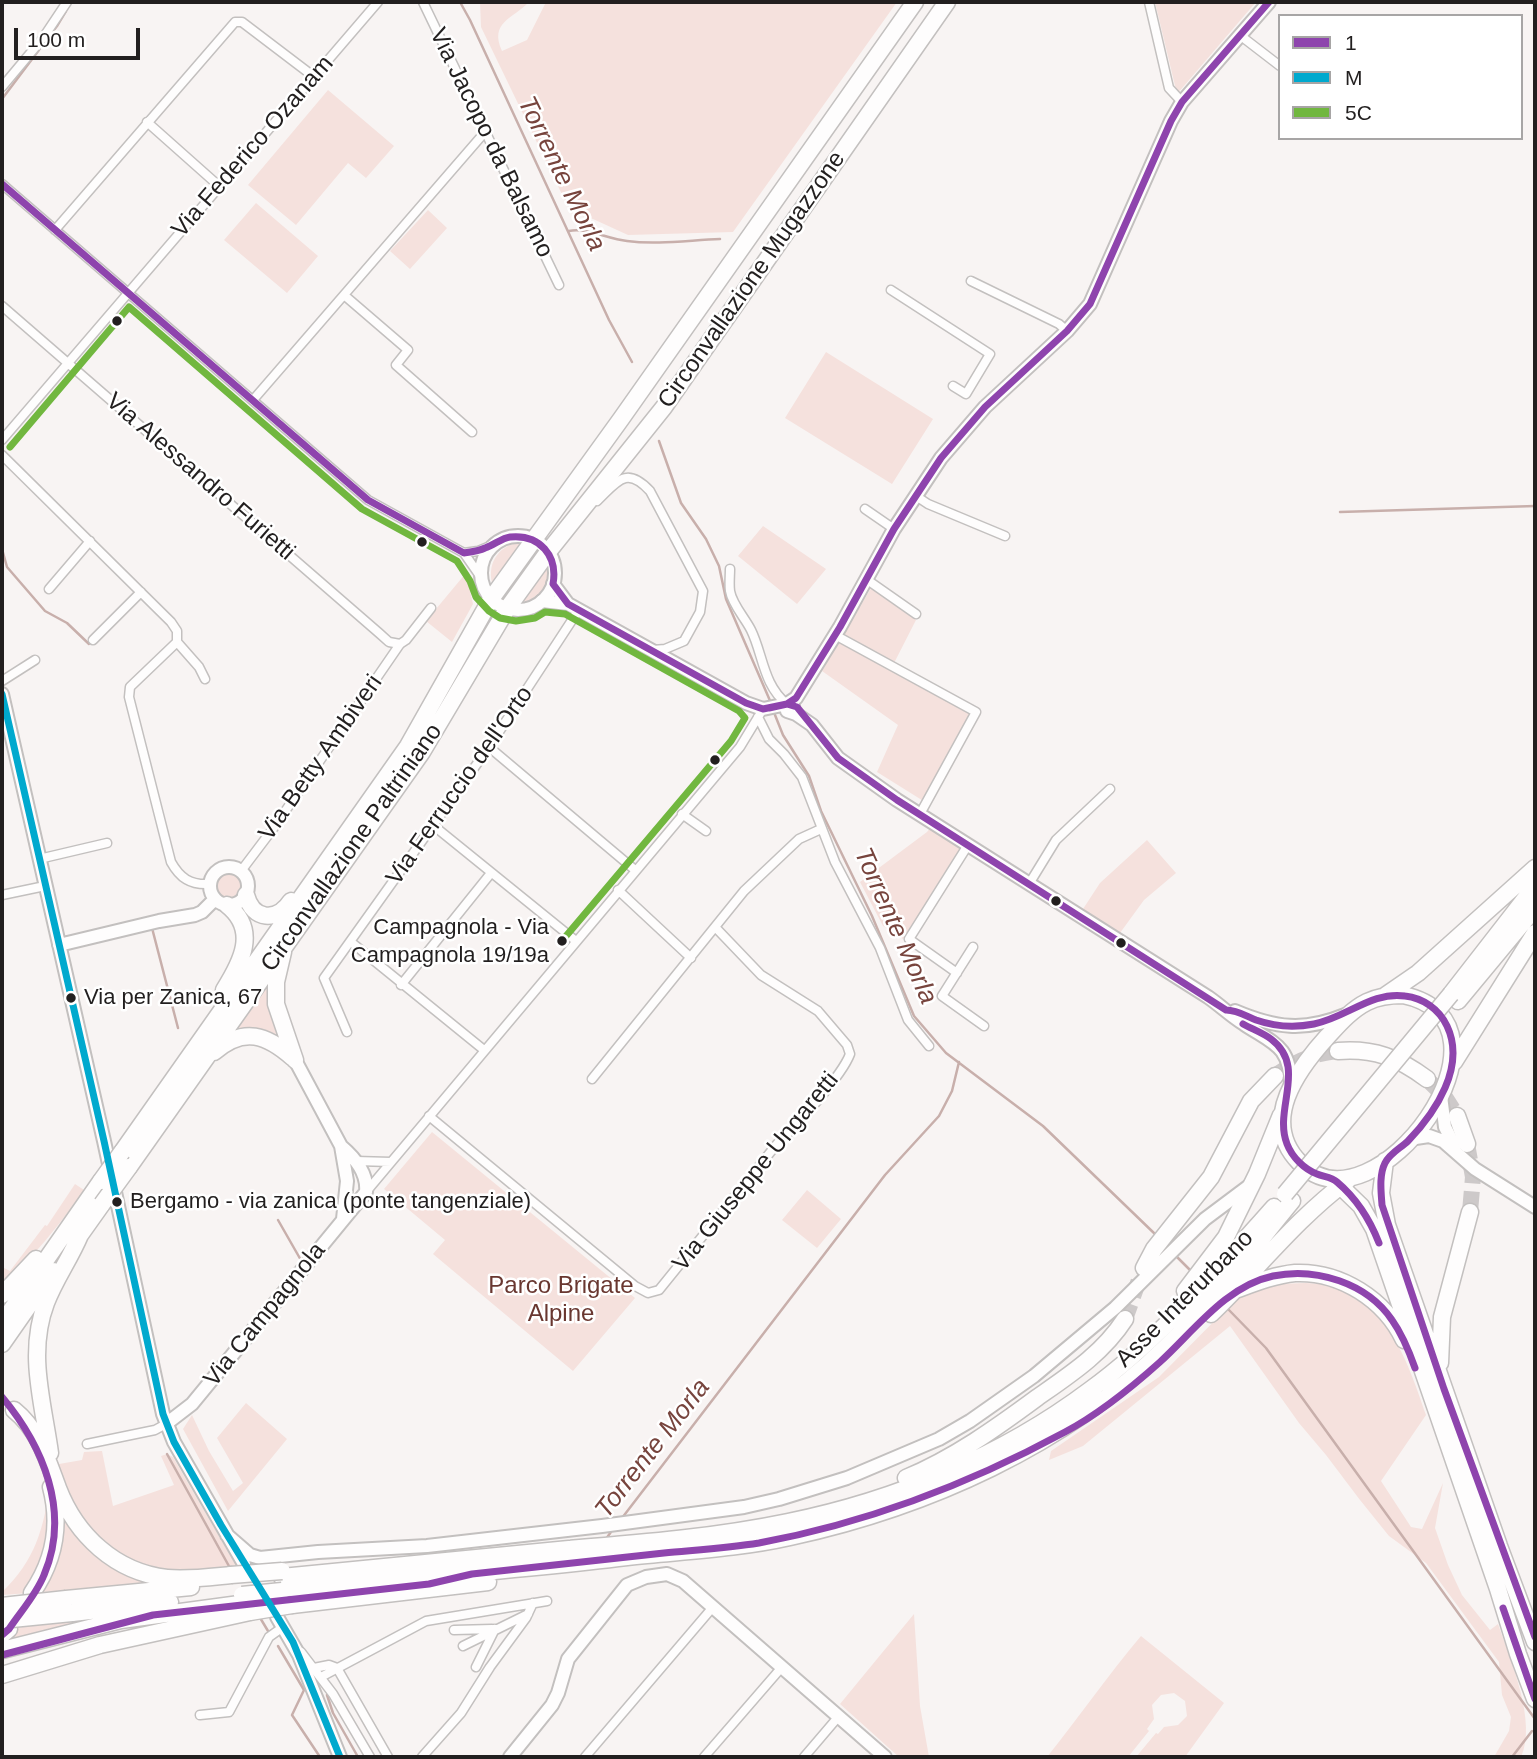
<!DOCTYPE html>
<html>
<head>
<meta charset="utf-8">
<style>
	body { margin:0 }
	#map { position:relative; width:1537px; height:1759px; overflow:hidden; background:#f8f4f3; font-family:Arial,sans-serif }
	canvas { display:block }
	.frame { position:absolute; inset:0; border:4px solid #221f1f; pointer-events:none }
	.legend { position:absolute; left:1278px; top:14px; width:245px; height:126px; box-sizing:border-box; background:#fff; border:2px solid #a7a5a5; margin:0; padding:9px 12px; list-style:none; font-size:21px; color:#221f1f }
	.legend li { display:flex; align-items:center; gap:14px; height:35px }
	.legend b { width:35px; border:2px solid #a7a5a5 }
	.scale { position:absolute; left:14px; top:28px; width:126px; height:32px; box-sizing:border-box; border:4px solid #221f1f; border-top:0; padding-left:9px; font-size:21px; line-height:24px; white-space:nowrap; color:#221f1f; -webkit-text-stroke:5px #fff; paint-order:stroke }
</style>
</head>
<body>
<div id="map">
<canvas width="1537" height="1759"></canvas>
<div class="frame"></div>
<ul class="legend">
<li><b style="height:9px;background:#8e44ad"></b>1</li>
<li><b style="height:9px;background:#00a9ce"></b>M</li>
<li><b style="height:9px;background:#71b73f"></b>5C</li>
</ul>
<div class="scale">100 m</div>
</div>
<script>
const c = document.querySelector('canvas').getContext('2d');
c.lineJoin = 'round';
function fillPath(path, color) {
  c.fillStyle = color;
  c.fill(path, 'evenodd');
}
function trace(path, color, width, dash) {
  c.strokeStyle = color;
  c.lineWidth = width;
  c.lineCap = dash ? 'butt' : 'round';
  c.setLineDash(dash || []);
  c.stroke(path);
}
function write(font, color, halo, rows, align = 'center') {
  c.font = font + ' Arial,sans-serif';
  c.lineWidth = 5;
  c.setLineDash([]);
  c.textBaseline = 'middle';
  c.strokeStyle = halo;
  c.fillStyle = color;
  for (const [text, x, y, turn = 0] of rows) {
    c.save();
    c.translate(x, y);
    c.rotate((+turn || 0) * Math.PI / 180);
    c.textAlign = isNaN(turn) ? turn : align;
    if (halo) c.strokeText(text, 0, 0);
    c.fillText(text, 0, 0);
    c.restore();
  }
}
fillPath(new Path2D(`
	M480 2H529C513 19 489 22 502 51L527 40 546 2H897L733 232 628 235 593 219 571 213 481 27Z
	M1155 2H1256L1177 94Z
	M328 90 394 146 366 178 348 163 296 225 248 185Z
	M256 203 318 256 287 293 224 240Z
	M428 210 447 228 410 269 390 251Z
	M826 352 933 419 892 484 785 418Z
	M763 526 826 569 797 604 738 556Z
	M522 542 493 584 492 583C487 562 500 544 522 542Z
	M549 562C555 583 542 601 521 604Z
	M466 573 473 604 452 642 426 621Z
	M871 588 916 620 891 669 972 713 925 802 877 772 898 725 822 671Z
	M932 826 963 845 903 939 883 926 860 882 927 832Z
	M1147 840 1176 873 1144 900 1120 933 1083 909 1100 883Z
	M214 885a14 14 0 1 1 28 0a14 14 0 1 1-28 0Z
	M271 978 286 1042 233 1035Z
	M432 1132 635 1298 573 1371 433 1254 445 1240 384 1189Z
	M75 1184 84 1190C59 1226 33 1257 2 1287V1267L10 1271 45 1225 47 1226Z
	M807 1190 841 1219 817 1248 782 1220Z
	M1306 1283C1315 1284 1326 1283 1334 1286 1389 1304 1409 1365 1426 1415L1381 1481 1411 1527 1422 1529 1443 1483 1435 1528 1448 1565 1462 1595 1490 1630 1498 1624C1511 1661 1537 1722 1521 1757H1494L1509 1731 1511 1717 1502 1695 1499 1662 1426 1563 1389 1536 1360 1500 1326 1455 1299 1423 1230 1326 1083 1446 1049 1460 1051 1451 1159 1377 1237 1298 1278 1284Z
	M246 1403 287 1439 228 1511 183 1429 192 1415 209 1451 233 1491 243 1483 217 1438Z
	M102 1451 113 1506 174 1485 161 1456 167 1454 173 1457 237 1567 174 1574 123 1560 80 1521 54 1459H57L59 1464 82 1460 84 1452Z
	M50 1484 84 1539 167 1583 2 1595V1592C35 1561 44 1528 50 1484Z
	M914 1614 920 1706 929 1757H899L840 1704Z
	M100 1617 94 1620 2 1643V1633L29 1625Z
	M1141 1636 1224 1703 1185 1757H1136L1156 1733 1158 1734 1164 1727 1178 1725 1187 1716 1185 1701 1174 1693 1161 1695 1152 1705 1154 1719 1147 1729 1149 1731 1128 1757H1047C1079 1717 1108 1675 1141 1636Z`), '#f5e1dd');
trace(new Path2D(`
	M460 2 470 20 609 320 632 362
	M2 99 57 26 66 11
	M569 231C586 227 607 239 627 241 657 245 690 240 720 239
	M659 441 681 503 706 539 719 566 726 599 771 703
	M1340 512 1535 506
	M2 549 7 567 45 611 67 623 89 644
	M773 710 783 735 809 776 821 811 872 916 914 1016 946 1053 1043 1126 1156 1235
	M152 928 178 1028
	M278 1220 302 1262
	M1175 1255 1193 1273
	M1227 1308 1266 1348 1535 1719
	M167 1454 230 1568
	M622 1518 885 1175 939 1116 952 1091 959 1062
	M606 1539 613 1529
	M259 1616 268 1631
	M278 1646 304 1690 292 1715 320 1757
	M327 1695 333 1713 358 1757
	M1512 1757 1532 1731`), '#c8afab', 2.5);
trace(new Path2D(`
	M1275 1076C1294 1062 1314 1053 1338 1051
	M1427 1079 1445 1097 1457 1116
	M1467 1144 1473 1177 1470 1212
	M1125 1319 1139 1280`), '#cdc9c9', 16, [16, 8]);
const street = new Path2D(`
	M423 2 559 285
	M1149 2 1169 88 1182 102
	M1241 36 1280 66
	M2 87 43 38 67 2
	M147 122 219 186
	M2 184 368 500 464 553 480 576
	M55 230 235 22H242L313 76
	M971 281 1059 324 1067 331
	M891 290 990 354 966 394 953 386
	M344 295 408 350 396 365 472 432
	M2 306 379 633 389 642 400 644
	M253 400 485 132
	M2 440 378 2
	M2 455 171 622 177 631V642
	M916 496 928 504 1005 536
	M597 501C617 482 626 465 650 491L703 591 700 612 684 641 665 649 653 650
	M865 509 894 529
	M464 553 478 551 495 544
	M730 569C730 576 729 584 730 591 732 604 745 618 751 630 763 654 763 685 787 704
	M866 579 916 614
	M49 589 90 541
	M835 635 976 712 920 814
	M93 640 141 592
	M177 642 130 687 129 697 171 862C180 878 190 885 209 884
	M177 642 199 667 205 679
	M2 681 35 660
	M758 717 769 739 784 754 802 777 835 862 880 948 908 1020 929 1046
	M489 747 635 870
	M682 814 706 831
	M434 826 576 941
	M39 859 107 843
	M241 871 275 826 400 644 406 640 431 608
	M1029 884 1056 840 1110 789
	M618 890 691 958
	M2 895 45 886
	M351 942 484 1050
	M973 947 942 996 984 1026
	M957 973 909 939 968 845
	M401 985 491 873
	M347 1032 324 978 489 747 578 611
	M592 1079 744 891 799 839 821 829
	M429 1116 635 1286 648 1293 659 1290 777 1144C795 1127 842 1076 850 1054L847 1045 818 1011 761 975 716 928
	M356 1161 391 1162
	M366 1192 740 747 763 709
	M87 1444 155 1430 166 1424
	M454 1630 492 1629
	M463 1646 528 1614
	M301 1652 333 1694 370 1757
	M476 1667 495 1629
	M314 1668 329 1665 337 1668 388 1757
	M321 1677 426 1621 547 1601
	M200 1715 229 1712 269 1637 283 1627
	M422 1757 461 1713 490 1667 526 1618 533 1603
	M585 1757 713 1607
	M704 1757 782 1667
	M804 1757 839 1716`);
const secondary = new Path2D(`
	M553 584 568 604
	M542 601 568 604 746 703 763 709 787 704 793 705
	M2 694 104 1141 163 1414 174 1442 244 1564
	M787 704 796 698 840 627 894 529 941 458 985 407 1067 331 1090 304 1171 121 1182 102 1269 2
	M787 711 796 714 812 725 838 758 897 800 1208 997C1221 1006 1231 1016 1244 1024 1274 1044 1290 1045 1291 1086
	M210 886a19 19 0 1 1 38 0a19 19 0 1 1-38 0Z
	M59 945 159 921 195 915 202 912 214 900
	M1235 1011C1275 1028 1304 1032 1345 1015
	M295 1060 341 1146 347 1181 343 1219
	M1441 1096 1445 1127 1455 1147
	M1409 1139 1429 1136 1443 1141 1475 1169 1535 1207
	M341 1146C354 1157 368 1173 366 1192
	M166 1424 192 1404 366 1192
	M227 1535 250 1555 260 1558 318 1552 427 1546 602 1526 744 1507 779 1499 847 1478 939 1439 970 1421 1034 1376 1115 1308 1205 1219 1249 1186
	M277 1617 299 1655 340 1757
	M510 1757 552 1705 558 1693 568 1659 627 1585 646 1577 667 1574 683 1581 885 1757`);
const primary = new Path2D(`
	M481 573a37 37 0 1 1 74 0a37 37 0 1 1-74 0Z`);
const highway = new Path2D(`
	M246 895C253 921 277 922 291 901
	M283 952 276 982V1004L295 1060
	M224 990C241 963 259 930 227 905
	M1451 994 1535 886
	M1386 995 1418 973 1535 868
	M1403 995C1533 1022 1374 1239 1300 1163 1259 1122 1297 1070 1327 1037 1339 1024 1351 1010 1367 1002 1379 996 1390 995 1403 995Z
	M1458 1001 1535 908
	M1338 1051C1374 1048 1399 1058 1427 1079
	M214 1052C244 1026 267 1035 293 1058
	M1454 1062 1535 933
	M1457 1116 1467 1144
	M122 1152 408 746 491 599 621 419 915 2
	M1385 1161 1381 1193 1387 1225 1499 1546 1535 1642
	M129 1167 422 752 507 609 548 552 664 407 947 2
	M1333 1179 1361 1206 1374 1229 1498 1589 1518 1654 1535 1699
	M75 1242 102 1204
	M1144 1268 1154 1249 1211 1177 1251 1101 1275 1076
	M1238 1289C1257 1282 1275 1275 1295 1273 1341 1271 1385 1300 1404 1340
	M1185 1291 1226 1237 1257 1174 1281 1115
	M2 1295 36 1259
	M1211 1314C1257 1270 1295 1220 1347 1181
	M2 1323 101 1181
	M2 1344 53 1271
	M1440 1363 1442 1317 1470 1212
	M14 1410C39 1430 47 1459 58 1488 76 1535 115 1572 167 1578 188 1580 210 1577 231 1575
	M50 1453C43 1402 27 1353 46 1303 55 1279 70 1259 80 1235
	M906 1478C954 1458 996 1428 1038 1397 1071 1374 1103 1353 1125 1319
	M282 1577C377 1567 473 1559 569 1549 642 1543 716 1537 788 1522 896 1500 1002 1456 1090 1390 1160 1339 1217 1271 1274 1207
	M282 1591C397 1579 512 1571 627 1557 681 1551 737 1549 790 1537 928 1507 1064 1446 1166 1347 1212 1303 1251 1251 1292 1201
	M32 1593C54 1561 61 1525 51 1487
	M66 1599 191 1587
	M292 1605 488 1582
	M72 1613 170 1602
	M2 1635 9 1629
	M2 1650 121 1620 247 1603
	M2 1675 100 1645 250 1612`);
trace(street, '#c3c0bf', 11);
trace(secondary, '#c3c0bf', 16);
trace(primary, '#c3c0bf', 16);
trace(highway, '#c3c0bf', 19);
trace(street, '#fefdfd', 8);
trace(secondary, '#fefdfd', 12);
trace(primary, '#fefdfd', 12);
trace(highway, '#fefdfd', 16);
const highwayBridge = new Path2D(`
	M101 1181 122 1152
	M1285 1194 1451 994
	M102 1204 129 1167
	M231 1575 282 1571
	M242 1595 282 1591
	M2 1606 66 1599
	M250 1612 292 1605
	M2 1620 72 1613`);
trace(highwayBridge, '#c3c0bf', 19, []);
trace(highwayBridge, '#fefdfd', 16);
trace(new Path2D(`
	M2 184 368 500 464 553C471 552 479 551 485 548 494 545 502 538 510 537 540 534 558 556 553 584L568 604 746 703 763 709 787 704 797 707 838 758 897 800 1226 1010C1237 1010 1246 1016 1256 1020 1276 1027 1294 1028 1314 1024 1346 1018 1372 991 1405 996 1423 998 1439 1009 1447 1026 1466 1066 1436 1112 1408 1141 1401 1148 1390 1153 1385 1163 1379 1175 1381 1191 1382 1205L1444 1389 1535 1637
	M769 708 787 704 796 698 840 627 894 529 941 458 985 407 1067 331 1090 304 1171 121 1182 102 1269 2
	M1243 1024C1252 1029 1263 1033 1271 1039 1308 1067 1273 1109 1287 1144 1292 1157 1304 1169 1317 1174 1324 1177 1331 1177 1337 1182 1356 1198 1370 1220 1379 1243
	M2 1397C43 1446 71 1512 44 1575 36 1595 21 1611 9 1629L2 1635
	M1503 1608 1535 1699
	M2 1655 153 1615 429 1584 472 1574C536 1567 600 1560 664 1553 695 1550 728 1548 759 1543 867 1523 969 1484 1065 1432 1099 1414 1131 1388 1160 1362 1194 1331 1226 1286 1273 1276 1316 1267 1367 1283 1392 1320 1402 1334 1409 1351 1415 1368`), '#8e44ad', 7);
trace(new Path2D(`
	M2 694 104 1141 163 1414 174 1442 221 1525 293 1642 340 1757`), '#00a9ce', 7);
trace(new Path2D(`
	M10 447 129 307 362 509 457 561 470 581 476 597 489 611 500 618 516 621 535 618 545 612 565 614 739 711 745 718 731 741 561 942`), '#71b73f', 7);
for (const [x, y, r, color] of [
	[117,321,6,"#221f1f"],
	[422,542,6,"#221f1f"],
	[715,760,6,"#221f1f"],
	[1056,901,6,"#221f1f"],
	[562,941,6,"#221f1f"],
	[1121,943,6,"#221f1f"],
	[71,998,6,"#221f1f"],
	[117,1202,6,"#221f1f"]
]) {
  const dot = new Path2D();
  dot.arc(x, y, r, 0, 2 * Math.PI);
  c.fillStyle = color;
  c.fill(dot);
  trace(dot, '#fff', 2.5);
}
write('22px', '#221f1f', '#fff', [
	["Campagnola - Via",549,928,"right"],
	["Campagnola 19/19a",549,956,"right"],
	["Via per Zanica, 67",84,998],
	["Bergamo - via zanica (ponte tangenziale)",130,1202]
], 'left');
write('24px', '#221f1f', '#fff', [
	["Via Jacopo da Balsamo",491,143,64],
	["Via Federico Ozanam",253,147,-49],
	["Circonvallazione Mugazzone",752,280,-55],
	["Via Alessandro Furietti",200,477,41],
	["Via Betty Ambiveri",321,758,-55],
	["Via Ferruccio dell'Orto",460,786,-55],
	["Circonvallazione Paltriniano",352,848,-55],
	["Via Giuseppe Ungaretti",756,1172,-51],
	["Asse Interurbano",1185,1299,-45],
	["Via Campagnola",265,1315,-51]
]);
write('24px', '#693730', '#fff', [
	["Parco Brigate",561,1286],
	["Alpine",561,1314]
]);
write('italic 26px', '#77443d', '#fff', [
	["Torrente Morla",561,174,64],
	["Torrente Morla",895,926,66],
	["Torrente Morla",653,1449,-52]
]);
</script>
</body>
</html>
